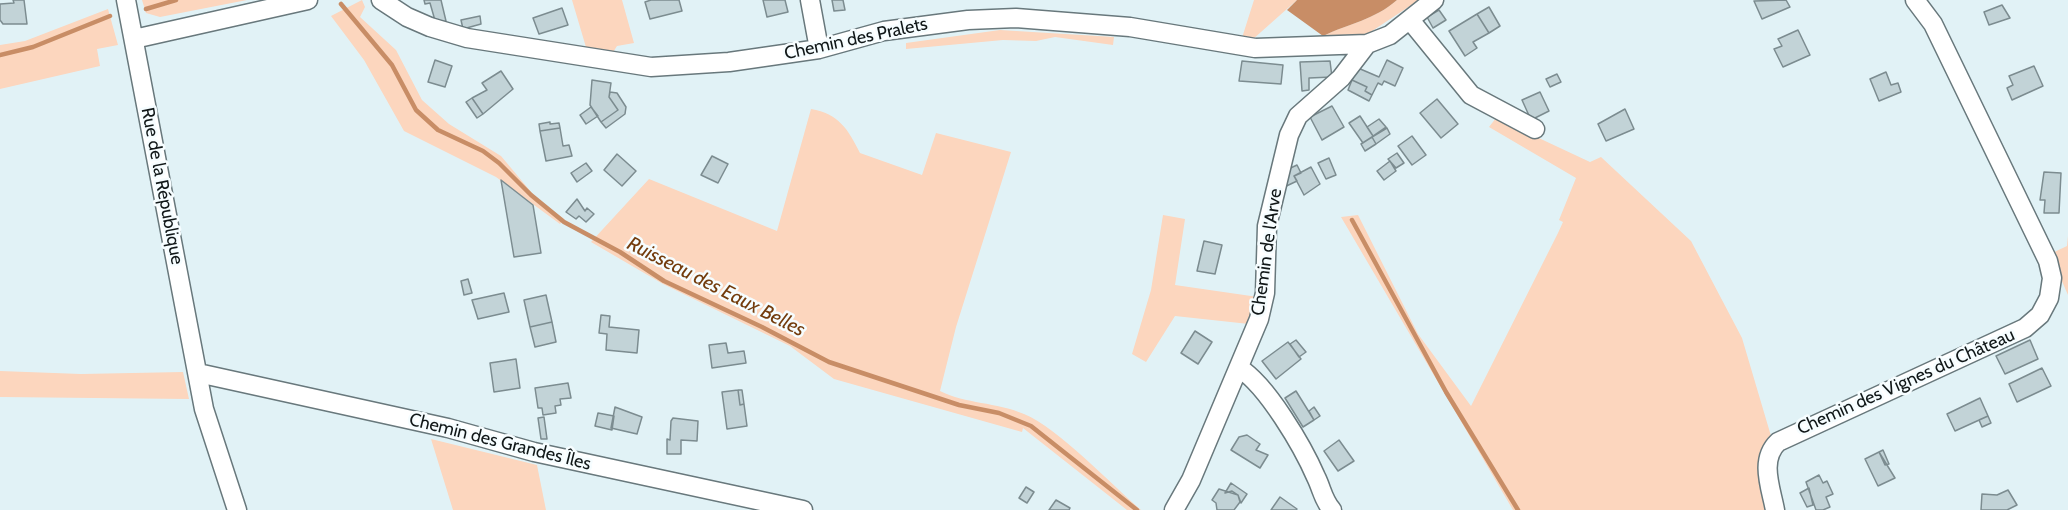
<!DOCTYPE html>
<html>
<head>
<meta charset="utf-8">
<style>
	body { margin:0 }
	canvas { display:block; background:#e1f2f6 }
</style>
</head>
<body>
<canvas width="2068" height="510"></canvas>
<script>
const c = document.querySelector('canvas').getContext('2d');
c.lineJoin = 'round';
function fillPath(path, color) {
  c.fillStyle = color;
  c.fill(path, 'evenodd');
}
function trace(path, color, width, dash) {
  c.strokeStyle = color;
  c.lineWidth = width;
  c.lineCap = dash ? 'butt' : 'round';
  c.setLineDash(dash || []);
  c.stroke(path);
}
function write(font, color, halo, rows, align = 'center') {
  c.font = font + ' Cabin,sans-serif';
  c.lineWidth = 5;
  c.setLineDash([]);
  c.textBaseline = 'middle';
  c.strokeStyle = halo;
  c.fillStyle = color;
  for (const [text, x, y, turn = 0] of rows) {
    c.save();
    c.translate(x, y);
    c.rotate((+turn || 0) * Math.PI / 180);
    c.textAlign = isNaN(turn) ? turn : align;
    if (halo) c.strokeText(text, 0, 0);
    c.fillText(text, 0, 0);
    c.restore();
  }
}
fillPath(new Path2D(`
	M142 0H247L160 17 146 13Z
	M362 0 365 7 360 17 396 50 422 100 449 124 501 156 537 199 564 219 560 224 496 177 404 131 364 60 331 16Z
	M572 0H622L634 43 617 46 610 57 588 54Z
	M1254 0H1297L1252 40 1241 41Z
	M1397 0H1419L1369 33 1329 41 1323 36C1350 23 1374 20 1397 0Z
	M108 9 118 45 97 49 100 66 0 89V45L25 41Z
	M1000 30 1114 37 1113 45 1055 37 1036 41 1003 40 906 49V43Z
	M811 109C839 114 848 129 860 153L922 175 936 133 1011 152 956 327 940 391C966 404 996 402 1024 414 1058 428 1111 484 1141 510H1127L1023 428 1022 432 834 379 790 346 663 284 591 242 649 179 777 231Z
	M1496 118 1590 162 1601 157 1691 241 1742 338 1771 436C1754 457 1762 485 1768 510H1513L1341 217 1358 215 1418 334 1471 406 1558 233 1563 222 1559 220 1576 178 1489 127Z
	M1163 215 1185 219 1175 285 1258 297 1249 324 1175 316 1146 362 1132 354 1151 290Z
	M2068 236V295L2050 254 2067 246Z
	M0 371 81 374 183 372 189 399 0 397Z
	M431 439 537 465 546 510H453Z`), '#fcd6be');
fillPath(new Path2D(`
	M1297 0H1397C1374 20 1350 23 1323 36L1287 10Z`), '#c88d66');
trace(new Path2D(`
	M341 4 392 65 416 110 438 130 483 151 499 163 531 195 564 222 620 252 664 281 762 327 829 362 959 405 999 413 1031 426 1137 510
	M146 9 176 0
	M0 55 33 47 110 16
	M1352 220 1446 392 1518 510`), '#c88d66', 4.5);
const building = new Path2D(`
	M13 0H24L27 24H3L0 20V4L14 3Z
	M424 0H441L446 21 436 24 430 3 425 4Z
	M651 0H679L682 11 650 19 645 2Z
	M763 0H785L788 12 767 17Z
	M832 0H843L845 10 834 11Z
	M1786 0 1790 7 1762 19 1754 1Z
	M2002 5 2010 18 1989 25 1984 12Z
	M1489 7 1500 26 1489 33 1477 14Z
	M562 8 568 25 539 34 533 18Z
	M1439 10 1446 20 1433 28 1427 17Z
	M1477 14 1489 33 1473 42 1477 48 1465 56 1449 31Z
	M480 16 481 24 463 29 461 20Z
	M1798 30 1810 55 1783 67 1774 49 1782 46 1778 39Z
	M435 60 452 66 445 87 428 82Z
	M1387 60 1403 68 1395 86 1384 81 1382 85 1378 83 1372 95 1365 91 1367 87 1352 80 1358 68 1379 77Z
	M1242 61 1283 65 1281 84 1239 81Z
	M1330 61 1332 77 1309 78V90L1302 91 1300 62Z
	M2034 66 2043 86 2012 100 2007 88 2013 85 2009 76Z
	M501 71 513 89 483 114 472 98 487 90 482 83Z
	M1886 72 1891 85 1898 83 1901 92 1879 101 1870 79Z
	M1557 74 1561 82 1550 87 1546 79Z
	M592 80 611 83 609 97 618 110 601 122 590 105Z
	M1352 80 1367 87 1365 91 1372 95 1369 101 1348 90Z
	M610 92 617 93 626 107 625 114 606 128 601 122 618 110 609 97Z
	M1540 92 1549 111 1531 120 1522 100Z
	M472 98 483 114 477 118 466 102Z
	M1437 99 1458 124 1441 138 1420 113Z
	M1332 106 1344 127 1322 140 1310 117Z
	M591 107 598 116 586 124 580 115Z
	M1625 109 1634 129 1606 141 1598 124Z
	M1360 116 1373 136 1363 143 1349 123Z
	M1379 119 1386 127 1373 136 1367 127Z
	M550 122V124L559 123 560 128 540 131 539 124Z
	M560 128 563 146 569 145 572 156 546 161 540 131Z
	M1387 128 1390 134 1376 144 1372 137Z
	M1412 136 1426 155 1412 165 1398 146Z
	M1372 137 1376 144 1365 151 1361 144Z
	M1397 153 1404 163 1396 168 1388 159Z
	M617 154 636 171 622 186 604 170Z
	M712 156 728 164 718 183 701 175Z
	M1329 158 1336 175 1326 179 1318 163Z
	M1390 161 1396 171 1384 180 1377 171Z
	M586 163 592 171 577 182 571 173Z
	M1297 165 1301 173 1294 176 1297 181 1278 190 1282 172Z
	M1311 167 1320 184 1304 195 1294 176Z
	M2044 172 2061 173 2059 213H2044L2045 200H2040Z
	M501 180 533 205 541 253 514 257Z
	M577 199 585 211 587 208 594 214 586 222 579 216 576 219 566 212Z
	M1204 241 1222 245 1215 274 1197 271Z
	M468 279 472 293 464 295 461 281Z
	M504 293 509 312 478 319 472 300Z
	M546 295 552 322 530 327 524 300Z
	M601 315 610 316 609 327 639 330 637 353 606 350 607 334 599 333Z
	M552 322 556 342 535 347 530 327Z
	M1195 331 1212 342 1198 364 1181 353Z
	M1296 340 1306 352 1299 357 1290 344Z
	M2030 340 2038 359 2005 374 1996 356Z
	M1288 342 1301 359 1276 379 1262 361Z
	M726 343 728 353 744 351 746 363 712 368 709 345Z
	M516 359 520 388 494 392 490 363Z
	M2042 368 2051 386 2017 402 2009 384Z
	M568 383 571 398 560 399 561 405 555 406 556 413 543 415 542 408H538L535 388Z
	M738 390 740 405 744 404 747 426 727 429 722 392Z
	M738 390H742L744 404 740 405Z
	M1296 391 1314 420 1303 427 1285 398Z
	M1980 398 1988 416 1955 431 1947 414Z
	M615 407 642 417 637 434 611 428Z
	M1314 407 1320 416 1314 420 1309 411Z
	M598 413 614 416 612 430 595 426Z
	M1988 416 1991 423 1982 427 1979 420Z
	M544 417 547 439H541L538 418Z
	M673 418 698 421 697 441 681 440V454H667V439L670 440 671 421Z
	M1247 435 1260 444 1256 450 1268 455 1260 468 1231 450 1239 437Z
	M1339 440 1354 461 1338 471 1324 451Z
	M1883 450 1889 464 1885 465 1879 452Z
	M1879 452 1895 478 1878 486 1865 459Z
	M1819 475 1823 483 1827 481 1833 494 1826 497 1830 507 1823 510H1816L1806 482Z
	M1231 483 1247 494 1241 503 1238 495 1232 491 1225 493Z
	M1026 487 1034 492 1027 503 1019 498Z
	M1809 488 1813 505 1807 507 1800 493Z
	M1219 489 1238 495 1240 502 1234 510H1217L1216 503 1212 500Z
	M2008 490 2017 505 2007 510H1981L1982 494 1997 495Z
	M1280 497 1297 509 1296 510H1271Z
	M1056 500 1070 508 1069 510H1049Z`);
fillPath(building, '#c2d3d7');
trace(building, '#7c8c90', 1.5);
const minor = new Path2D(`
	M126 0 204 409 237 510
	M381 0 407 17 430 27 467 38 651 67 729 62 819 49 884 31 968 20 1016 18 1130 27 1255 48 1367 44 1390 35 1434 0
	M810 0 819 49
	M1410 20 1471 95 1535 129
	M134 39 308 0
	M1239 368C1267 385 1303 447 1316 477 1322 489 1323 500 1332 510
	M198 373 448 428 534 452 803 510
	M1174 510 1191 480 1259 319 1265 293 1267 226 1289 135 1298 116 1341 78 1367 44
	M1775 510C1771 488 1759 460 1778 442L2025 328 2040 315 2049 298 2052 278 2048 261 1933 24 1915 0`);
trace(minor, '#68787c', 21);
trace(minor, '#fff', 18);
write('18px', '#101718', '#f6fdff', [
	["Chemin des Pralets",856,39,-12],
	["Rue de la République",162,186,79],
	["Chemin de l'Arve",1267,252,-82],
	["Chemin des Vignes du Château",1906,382,-24],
	["Chemin des Grandes Îles",500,442,14]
]);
write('italic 20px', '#733c0d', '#f6fdff', [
	["Ruisseau des Eaux Belles",716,287,27]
]);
</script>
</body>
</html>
